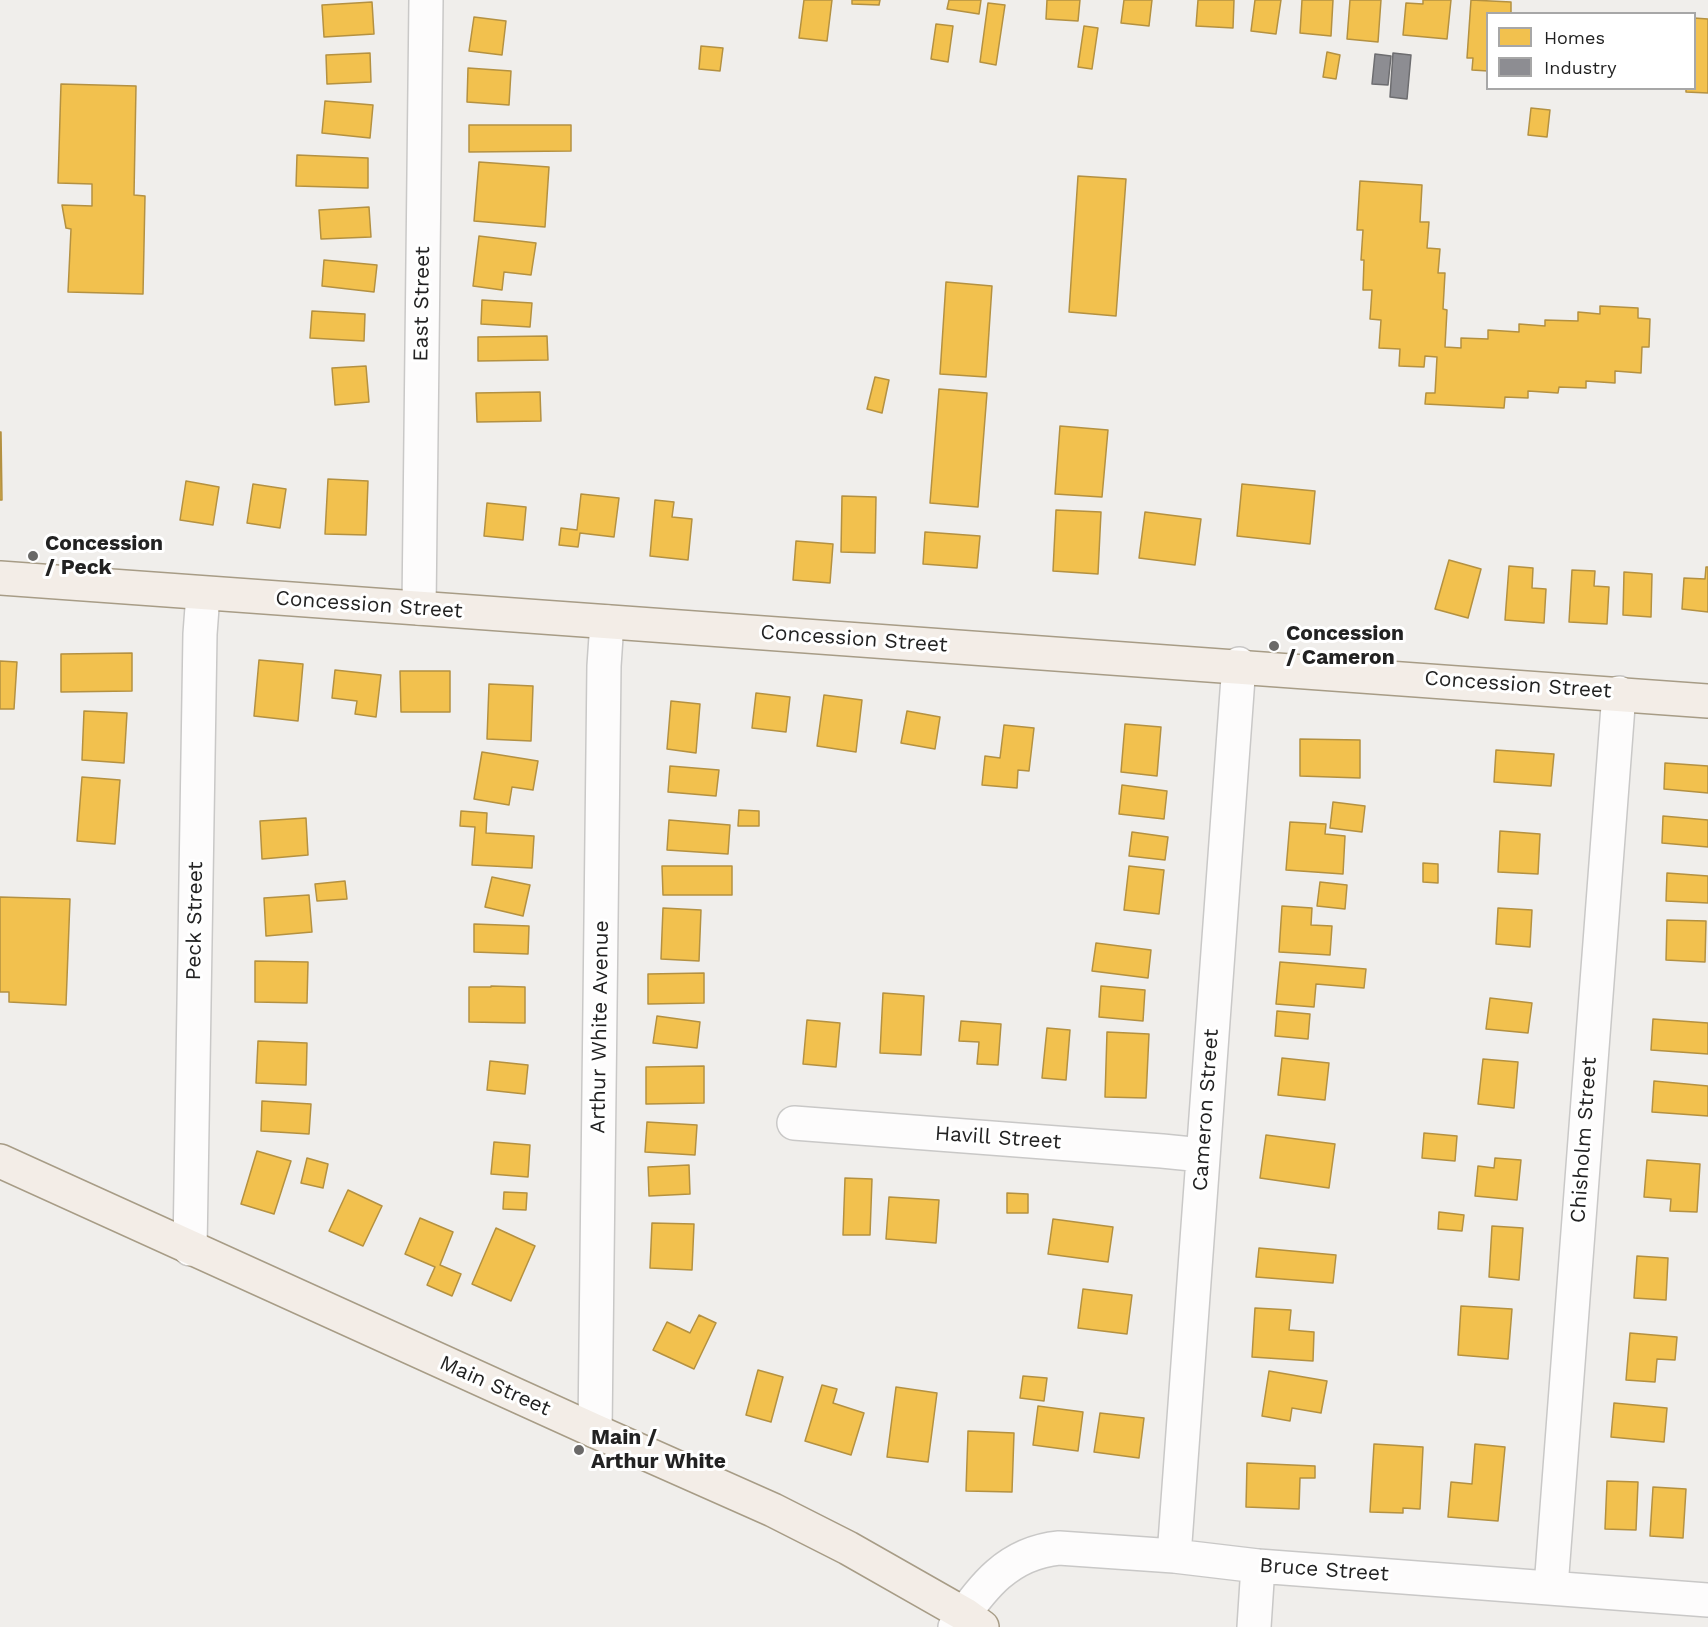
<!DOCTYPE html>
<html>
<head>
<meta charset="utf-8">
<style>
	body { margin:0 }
	#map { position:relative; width:1708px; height:1627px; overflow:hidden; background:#f0eeeb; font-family:"Work Sans",sans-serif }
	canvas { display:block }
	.legend { position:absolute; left:1486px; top:12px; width:210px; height:78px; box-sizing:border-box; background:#fff; border:2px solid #a7a7a7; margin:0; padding:8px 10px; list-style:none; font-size:18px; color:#222 }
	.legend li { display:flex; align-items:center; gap:12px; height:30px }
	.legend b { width:30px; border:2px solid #a7a7a7 }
</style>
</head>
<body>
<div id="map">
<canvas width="1708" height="1627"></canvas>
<ul class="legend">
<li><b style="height:16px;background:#f2c14e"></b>Homes</li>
<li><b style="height:16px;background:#8d8d92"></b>Industry</li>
</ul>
</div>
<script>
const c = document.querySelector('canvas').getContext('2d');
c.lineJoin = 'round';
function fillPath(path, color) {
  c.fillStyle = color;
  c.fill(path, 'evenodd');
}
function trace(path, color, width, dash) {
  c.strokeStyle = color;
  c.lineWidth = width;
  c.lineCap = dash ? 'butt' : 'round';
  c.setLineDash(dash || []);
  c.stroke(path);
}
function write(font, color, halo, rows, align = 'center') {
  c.font = font + ' "Work Sans",sans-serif';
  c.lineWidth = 6;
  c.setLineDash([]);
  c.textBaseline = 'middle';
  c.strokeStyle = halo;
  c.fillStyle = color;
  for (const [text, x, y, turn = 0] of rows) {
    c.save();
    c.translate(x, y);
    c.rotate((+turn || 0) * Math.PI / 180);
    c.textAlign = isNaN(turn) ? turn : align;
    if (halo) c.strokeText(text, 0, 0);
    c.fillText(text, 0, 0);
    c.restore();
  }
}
const homes = new Path2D(`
	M804 0H832L827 41 799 38Z
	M852 0H880L879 5 852 4Z
	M949 0H981L979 14 947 9Z
	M1047 0H1080L1078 21 1046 19Z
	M1124 0H1152L1149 26 1121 23Z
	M1198 0H1234L1233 28 1196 26Z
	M1255 0H1281L1276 34 1251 31Z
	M1302 0H1333L1331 36 1300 33Z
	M1350 0H1381L1378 42 1347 39Z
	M1423 0H1451L1447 39 1403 35 1406 3 1423 4Z
	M1471 0 1511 2V14H1488V71L1472 70 1473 58H1467Z
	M372 2 374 34 324 37 322 5Z
	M988 3 1005 5 996 65 980 62Z
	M474 17 506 21 502 55 469 51Z
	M1694 18 1708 19V93L1686 92V88H1694Z
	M936 24 953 26 948 62 931 59Z
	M1084 26 1098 28 1092 69 1078 67Z
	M701 46 723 48 720 71 699 69Z
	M1327 52 1340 55 1336 79 1323 77Z
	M370 53 371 82 327 84 326 55Z
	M468 68 511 71 509 105 467 102Z
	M61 84 136 86 134 195 145 196 143 294 68 292 71 229 66 228 62 205 92 206V184L58 183Z
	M325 101 373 105 370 138 322 133Z
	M1531 108 1550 110 1547 137 1528 135Z
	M469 125H571V151L469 152Z
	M297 155 368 158V188L296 186Z
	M479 162 549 167 545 227 474 221Z
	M1078 176 1126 179 1116 316 1069 312Z
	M1360 181 1422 185 1420 222H1429L1427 248 1440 249 1438 273H1445L1443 309 1447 310 1445 347 1461 348V338L1488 339V330L1519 332V324L1545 326V320L1578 321V312L1600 314V306L1638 308V318L1650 319 1649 347H1642L1641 373 1615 371V383L1586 381V388L1559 387 1558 393 1528 391V398L1505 397 1504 408 1425 404 1426 393H1435L1437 357 1425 356 1424 367 1399 366 1400 349 1379 348 1381 320 1370 319 1372 290H1363L1364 260H1361L1363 230H1357Z
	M369 207 371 237 321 239 319 210Z
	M479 236 536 243 531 275 504 272 502 290 473 286Z
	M324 260 377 265 374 292 322 286Z
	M946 282 992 286 986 377 940 374Z
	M482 300 532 303 530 327 481 324Z
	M312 311 365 314 364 341 310 338Z
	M547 336 548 360 478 361V337Z
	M366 366 369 402 335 405 332 368Z
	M875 377 889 380 882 413 867 409Z
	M939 389 987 393 978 507 930 503Z
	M540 392 541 421 477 422 476 393Z
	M1060 426 1108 430 1102 497 1055 494Z
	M0 432H1L2 500H0Z
	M328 479 368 481 366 535 325 534Z
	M186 481 219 487 213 525 180 520Z
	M253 484 286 489 280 528 247 523Z
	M1242 484 1315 491 1310 544 1237 536Z
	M581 494 619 498 614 537 580 533 578 547 559 545 561 528 577 530Z
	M842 496 876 497 875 553 841 552Z
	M655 500 674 502 672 517 692 519 688 560 650 556Z
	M487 503 526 507 523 540 484 536Z
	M1056 510 1101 512 1098 574 1053 571Z
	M1145 512 1201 519 1195 565 1139 558Z
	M925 532 980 536 977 568 923 564Z
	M796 541 833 544 830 583 793 580Z
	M1449 560 1481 569 1468 618 1435 609Z
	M1509 566 1533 568 1532 588 1546 589 1544 623 1505 620Z
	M1706 567H1708V612L1682 609 1684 578 1705 579Z
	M1572 570 1595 571 1594 586 1609 587 1607 624 1569 622Z
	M1624 572 1652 574 1651 617 1623 615Z
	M132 653V691L61 692V654Z
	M259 660 303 664 298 721 254 716Z
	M0 661 17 662 14 709H0Z
	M335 670 381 675 376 717 355 714 357 701 332 698Z
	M400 671H450V712H401Z
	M489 684 533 686 531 741 487 739Z
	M756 693 790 697 786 732 752 728Z
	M824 695 862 700 856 752 817 746Z
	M671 701 700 704 696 753 667 749Z
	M84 711 127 713 124 763 82 760Z
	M907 711 940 717 935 749 901 743Z
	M1125 724 1161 727 1157 776 1121 772Z
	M1004 725 1034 728 1029 771 1018 770 1017 788 982 785 985 756 1000 758Z
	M1300 739 1360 740V778L1300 776Z
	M1496 750 1554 754 1551 786 1494 782Z
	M482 752 538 761 533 790 512 787 509 805 474 799Z
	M1665 763 1708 766V793L1664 789Z
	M670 766 719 770 716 796 668 792Z
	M82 777 120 780 115 844 77 841Z
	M1122 785 1167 791 1164 819 1119 814Z
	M1333 802 1365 806 1362 832 1330 828Z
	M739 810 759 811V826H738Z
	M461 811 487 813 486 833 534 836 532 868 472 865 475 827 460 826Z
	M1663 816 1708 820V847L1662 843Z
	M306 818 308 855 262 859 260 821Z
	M669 820 730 825 728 854 667 850Z
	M1290 822 1326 824 1325 834 1345 836 1343 874 1286 870Z
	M1500 831 1540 834 1538 874 1498 872Z
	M1132 832 1168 837 1165 860 1129 856Z
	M1423 863 1438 864V883L1423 882Z
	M662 866H732V895H663Z
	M1129 866 1164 870 1159 914 1124 910Z
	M1667 873 1708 876V903L1666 901Z
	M492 877 530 885 523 916 485 907Z
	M345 881 347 899 317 901 315 884Z
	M1320 882 1347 885 1345 909 1317 906Z
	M309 895 312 932 266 936 264 898Z
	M0 897 70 899 66 1005 9 1002V992H0Z
	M1282 906 1312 908 1311 925 1332 926 1330 955 1279 952Z
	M663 908 701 910 699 961 661 959Z
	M1498 908 1532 910 1530 947 1496 944Z
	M1667 920 1706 921 1705 962 1666 960Z
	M474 924 529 926 528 954 474 952Z
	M1096 943 1151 950 1148 978 1092 971Z
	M255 961 308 962 307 1003 255 1002Z
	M1280 962 1366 969 1364 988 1316 984 1314 1007 1276 1004Z
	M704 973V1003L648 1004V974Z
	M491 986 525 987V1023L469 1022V987H491Z
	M1101 986 1145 990 1143 1021 1099 1017Z
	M883 993 924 996 921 1055 880 1053Z
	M1490 998 1532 1003 1528 1033 1486 1029Z
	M1277 1011 1310 1014 1308 1039 1275 1036Z
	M657 1016 700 1022 697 1048 653 1043Z
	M1653 1019 1708 1023V1054L1651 1050Z
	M807 1020 840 1023 836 1067 803 1064Z
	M961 1021 1001 1024 998 1065 977 1064 979 1042 959 1041Z
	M1047 1028 1070 1030 1066 1080 1042 1078Z
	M1107 1032 1149 1034 1146 1098 1105 1097Z
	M258 1041 307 1043 306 1085 256 1083Z
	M1282 1058 1329 1063 1325 1100 1278 1095Z
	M1483 1059 1518 1062 1514 1108 1478 1104Z
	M490 1061 528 1065 525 1094 487 1090Z
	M704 1066V1103L646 1104V1067Z
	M1654 1081 1708 1086V1116L1652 1112Z
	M262 1101 311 1104 309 1134 261 1131Z
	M647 1122 697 1125 695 1155 645 1152Z
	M1424 1133 1457 1136 1455 1161 1422 1158Z
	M1266 1135 1335 1144 1329 1188 1260 1178Z
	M494 1142 530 1145 528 1177 491 1174Z
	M257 1151 291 1161 274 1214 241 1204Z
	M307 1158 328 1164 323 1188 301 1183Z
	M1495 1158 1521 1160 1517 1200 1475 1196 1478 1166 1494 1168Z
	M1647 1160 1700 1164 1697 1212 1670 1211 1671 1199 1644 1197Z
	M689 1165 690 1194 649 1196 648 1167Z
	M845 1178 872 1179 870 1235H843Z
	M348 1190 382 1206 363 1246 329 1231Z
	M504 1192 527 1193 526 1210 503 1209Z
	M1007 1193 1028 1194V1213H1007Z
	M889 1197 939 1200 936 1243 886 1239Z
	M1439 1212 1464 1215 1462 1231 1438 1229Z
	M420 1218 453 1232 440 1265 461 1274 452 1296 427 1285 435 1267 405 1254Z
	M1053 1219 1113 1227 1108 1262 1048 1254Z
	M652 1223 694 1224 692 1270 650 1268Z
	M1492 1226 1523 1228 1519 1280 1489 1277Z
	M496 1228 535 1246 511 1301 472 1284Z
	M1259 1248 1336 1255 1333 1283 1256 1277Z
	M1637 1256 1668 1258 1666 1300 1634 1298Z
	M1083 1289 1132 1295 1127 1334 1078 1328Z
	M1461 1306 1512 1309 1508 1359 1458 1355Z
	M1255 1308 1291 1310 1289 1330 1314 1332 1313 1361 1252 1357Z
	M699 1315 716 1323 694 1369 653 1350 667 1322 690 1333Z
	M1630 1333 1677 1337 1675 1360 1657 1359 1655 1382 1626 1380Z
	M758 1370 783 1377 771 1422 746 1415Z
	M1269 1371 1327 1381 1321 1413 1292 1408 1290 1421 1262 1416Z
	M1023 1376 1047 1378 1044 1401 1020 1398Z
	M822 1385 837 1389 833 1403 864 1413 851 1455 805 1441Z
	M896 1387 937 1393 928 1462 887 1457Z
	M1614 1403 1667 1408 1664 1442 1611 1437Z
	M1038 1406 1083 1412 1078 1451 1033 1445Z
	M1100 1413 1144 1418 1139 1458 1094 1452Z
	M968 1431 1014 1433 1012 1492 966 1491Z
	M1374 1444 1423 1447 1420 1509 1403 1508V1513L1370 1512Z
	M1475 1444 1505 1447 1498 1521 1448 1517 1451 1482 1472 1484Z
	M1247 1463 1315 1466V1478H1300L1299 1509 1246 1507Z
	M1607 1481 1638 1482 1636 1530 1605 1529Z
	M1653 1487 1686 1489 1683 1538 1650 1536Z`);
fillPath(homes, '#f2c14e');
trace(homes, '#b49141', 1.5);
const industry = new Path2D(`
	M1393 53 1411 55 1407 99 1390 97Z
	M1375 54 1391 56 1388 85 1372 84Z`);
fillPath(industry, '#8d8d92');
trace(industry, '#6d6d70', 1.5);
const minor = new Path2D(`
	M419 608 426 0
	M794 1123 1162 1151 1202 1155
	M190 1249 200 634 203 594
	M595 1431 604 666 607 622
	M1174 1556 1239 664
	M1551 1587 1619 693
	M955 1627C982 1587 1008 1553 1059 1548L1174 1556 1258 1566 1708 1600
	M1254 1627 1258 1566`);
const major = new Path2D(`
	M0 578C569 622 1139 655 1708 701
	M0 1161 595 1431 773 1510 848 1548 964 1614 982 1627`);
trace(minor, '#c9c8c7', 36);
trace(major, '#a79c86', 36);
trace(minor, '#fdfcfc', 33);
trace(major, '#f3ede7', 33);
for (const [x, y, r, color] of [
	[33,556,6,"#6a6968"],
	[1274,646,6,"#6a6968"],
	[579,1450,6,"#6a6968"]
]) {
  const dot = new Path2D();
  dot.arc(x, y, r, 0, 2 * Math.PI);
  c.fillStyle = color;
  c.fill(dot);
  trace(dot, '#fff', 2);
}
write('21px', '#222', '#fff', [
	["East Street",422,304,-89],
	["Concession Street",369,605,4],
	["Concession Street",854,639,4],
	["Concession Street",1518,685,4],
	["Peck Street",195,921,-89],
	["Arthur White Avenue",600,1027,-89],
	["Cameron Street",1206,1110,-86],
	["Havill Street",998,1138,4],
	["Chisholm Street",1584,1140,-86],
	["Main Street",495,1386,24],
	["Bruce Street",1324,1570,4]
]);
write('bold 21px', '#222', '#fff', [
	["Concession",45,544],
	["/ Peck",45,568],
	["Concession",1286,634],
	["/ Cameron",1286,658],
	["Main /",591,1438],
	["Arthur White",591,1462]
], 'left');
</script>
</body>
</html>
